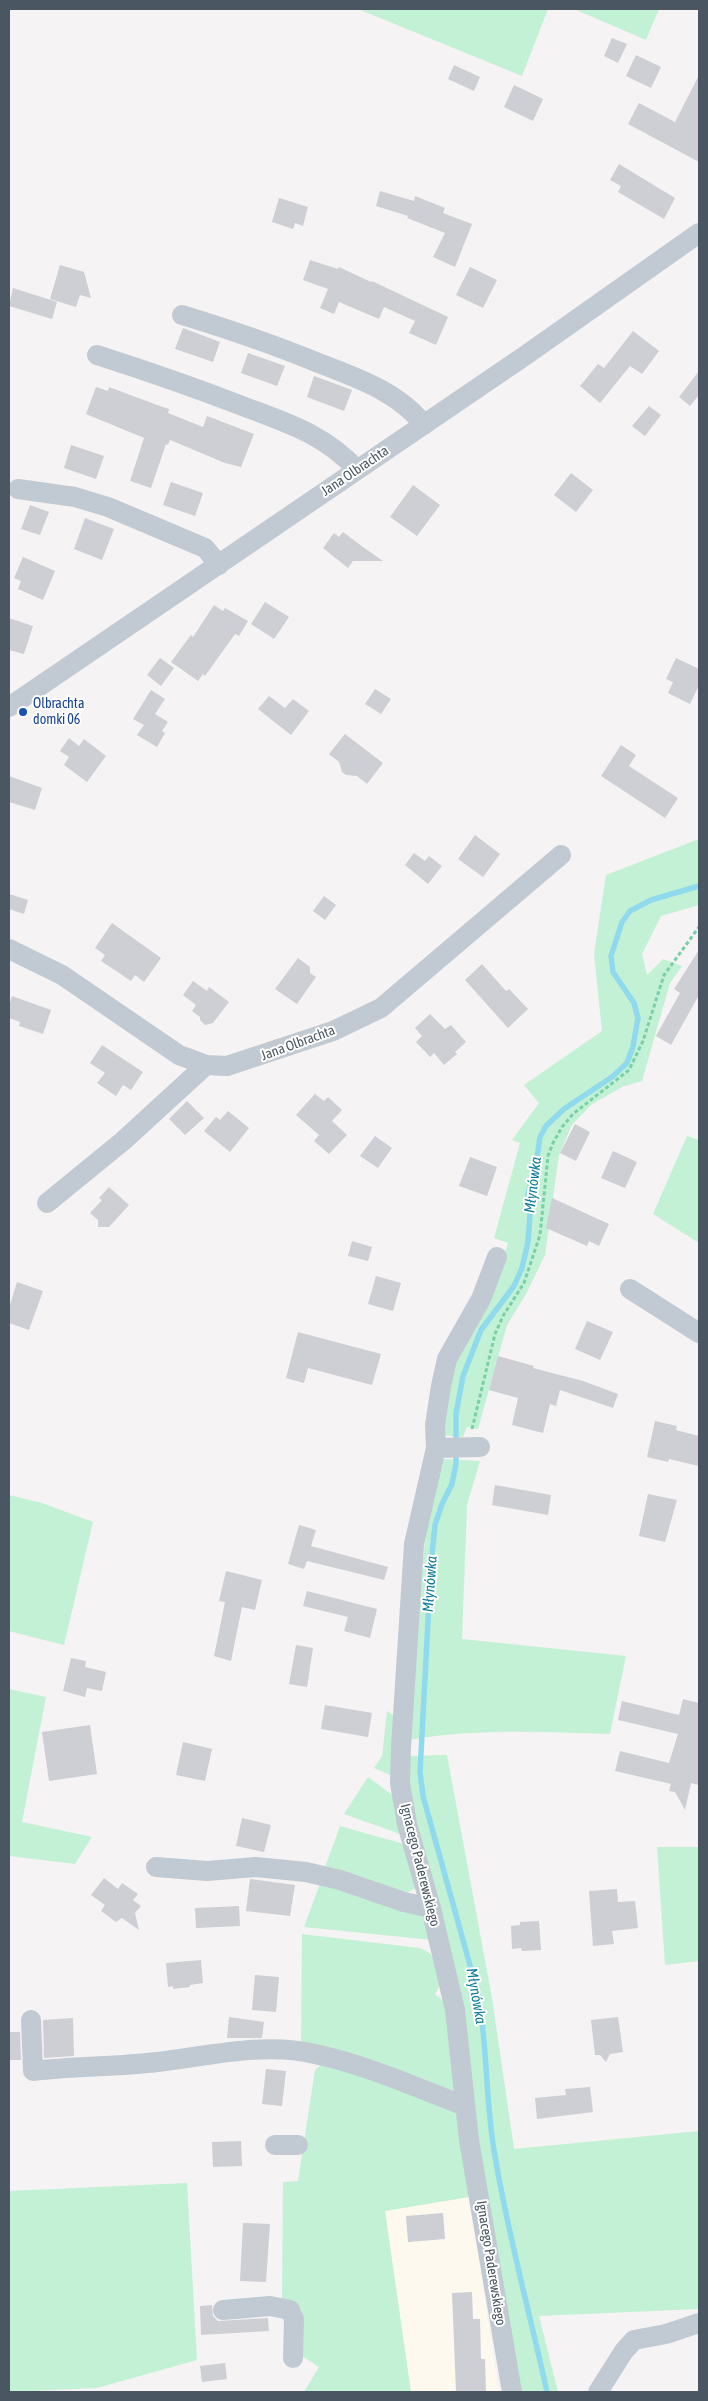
<!DOCTYPE html>
<html>
<head>
<meta charset="utf-8">
<style>
	body { margin:0 }
	#map { position:relative; width:708px; height:2401px; overflow:hidden; background:#f5f3f3; font-family:"Asap Condensed",sans-serif }
	canvas { display:block }
	.frame { position:absolute; inset:0; border:10px solid #4a5661; pointer-events:none }
</style>
</head>
<body>
<div id="map">
<canvas width="708" height="2401"></canvas>
<div class="frame"></div>
</div>
<script>
const c = document.querySelector('canvas').getContext('2d');
c.lineJoin = 'round';
function fillPath(path, color) {
  c.fillStyle = color;
  c.fill(path, 'evenodd');
}
function trace(path, color, width, dash) {
  c.strokeStyle = color;
  c.lineWidth = width;
  c.lineCap = dash ? 'butt' : 'round';
  c.setLineDash(dash || []);
  c.stroke(path);
}
function write(font, color, halo, rows, align = 'center') {
  c.font = font + ' "Asap Condensed",sans-serif';
  c.lineWidth = 4;
  c.setLineDash([]);
  c.textBaseline = 'middle';
  c.strokeStyle = halo;
  c.fillStyle = color;
  for (const [text, x, y, turn = 0] of rows) {
    c.save();
    c.translate(x, y);
    c.rotate((+turn || 0) * Math.PI / 180);
    c.textAlign = isNaN(turn) ? turn : align;
    if (halo) c.strokeText(text, 0, 0);
    c.fillText(text, 0, 0);
    c.restore();
  }
}
fillPath(new Path2D(`
	M469 2197 499 2392H411L385 2211Z`), '#fdf9ef');
fillPath(new Path2D(`
	M358 9H548L522 76Z
	M574 9H659L646 40Z
	M699 839V905L661 916 642 954 647 975 663 959 682 966 670 983 642 1081 622 1087 591 1105 572 1125 559 1155 545 1255 526 1294 507 1325 478 1429 467 1427 463 1437 442 1435 455 1359 494 1288 508 1243 494 1238 520 1143 512 1140 539 1103 524 1085 602 1031 594 954 606 875Z
	M687 1136 699 1140V1243L653 1214Z
	M444 1459 480 1461 467 1505 462 1639 626 1656 610 1734C543 1732 475 1728 409 1740L414 1639 425 1542 431 1501Z
	M9 1495 42 1503 93 1522 64 1645 9 1631Z
	M9 1689 46 1697 22 1822 92 1837 75 1864 9 1856Z
	M387 1711 398 1718 395 1777 374 1768 382 1756Z
	M447 1755 492 1998 514 2149 699 2131V2309L539 2316 558 2392H519L415 1830 407 1765 410 1756Z
	M368 1777 395 1797 403 1835 344 1814Z
	M340 1826 404 1844 417 1887 407 1893 324 1870Z
	M657 1847H699V1961L665 1965Z
	M321 1881 426 1915 432 1940 304 1927Z
	M302 1934 419 1948C437 1953 437 1966 441 1983L435 1994 445 2002 458 2089 451 2092 301 2047Z
	M322 2064H333L449 2108 458 2115 469 2197 385 2211 411 2392H304L319 2367 299 2354 302 2309 282 2303 283 2182 298 2181 315 2070Z
	M187 2183 197 2360 97 2388 9 2392V2191Z`), '#c3f1d5');
trace(new Path2D(`
	M547 2392C530 2314 508 2235 495 2156 485 2102 488 2047 478 1994L423 1796 420 1772 431 1564 435 1525 442 1504 452 1484 456 1464V1414L463 1376 481 1330 514 1286 522 1268 528 1242 530 1214 528 1194 536 1164 540 1137 546 1126 564 1109 612 1077 627 1063 633 1046 638 1018 634 1003 613 972 611 956 622 922 630 911 651 900 699 886`), '#90daee', 5.5);
fillPath(new Path2D(`
	M612 38 627 44 618 63 604 56Z
	M636 55 661 67 651 88 626 76Z
	M454 65 480 77 474 91 448 79Z
	M699 75V162L628 124 639 103 675 122Z
	M514 85 543 99 533 121 504 107Z
	M619 164 675 198 664 219 618 192 621 186 610 180Z
	M380 191 414 201 415 196 445 208 443 213 472 224 455 267 433 257 445 233 407 218 408 216 376 206Z
	M279 198 308 207 303 226 295 223 293 229 272 222Z
	M310 260 338 269 339 267 371 282 372 281 448 317 436 345 409 333 415 321 384 307 379 319 339 302 334 314 320 308 328 289 303 280Z
	M60 265 84 272 91 298 80 295 76 307 50 299Z
	M470 267 497 280 483 308 456 295Z
	M13 288 57 302 52 319 9 306Z
	M183 328 220 342 213 362 175 349Z
	M633 331 659 351 642 374 630 366 600 403 580 386 598 364 604 368Z
	M248 353 285 366 277 386 241 373Z
	M699 371V395L690 406 679 397Z
	M314 376 352 390 344 411 307 397Z
	M96 387 108 391 109 387 160 406 169 409 168 413 203 427 207 416 254 434 241 467 225 463 170 440 168 445 166 444 151 488 130 481 144 438 86 414Z
	M649 406 661 415 645 436 632 426Z
	M71 445 104 456 96 479 64 468Z
	M571 473 593 490 576 512 554 495Z
	M171 482 203 493 195 516 163 505Z
	M413 485 440 505 417 536 390 517Z
	M30 505 49 512 40 535 21 529Z
	M85 518 114 529 102 560 74 549Z
	M343 532 363 547 383 561H353L348 568 323 548 334 533 339 537Z
	M23 557 55 571 43 600 18 589 21 581 14 578Z
	M265 602 289 617 274 639 251 624Z
	M214 605 223 611 225 608 248 621 239 636 235 634 205 676 203 674 198 681 171 662 191 635 193 637Z
	M9 618 33 626 24 654 9 650Z
	M160 658 174 668 161 686 147 675Z
	M676 658 699 669V685L690 704 668 693 673 682 666 679Z
	M375 689 391 699 381 714 365 704Z
	M151 690 165 699 155 714 168 722 162 731 165 733 157 747 137 735 144 725 133 719Z
	M269 696 285 708 293 699 309 711 291 735 258 709Z
	M345 734 383 763 367 784 357 776 346 775 342 772 339 762 329 754Z
	M69 738 79 746 84 739 106 756 87 782 64 765 69 757 60 751Z
	M621 745 636 755 629 766 678 798 665 818 601 776Z
	M9 776 42 788 35 810 9 802Z
	M475 835 500 854 483 877 458 859Z
	M414 853 425 861 429 856 442 866 428 884 405 865Z
	M9 894 28 900 24 914 9 909Z
	M324 896 336 905 325 920 313 911Z
	M112 923 161 958 144 982 135 975 131 981 101 961 105 955 95 948Z
	M699 950V995L671 1045 656 1036 680 993 674 989Z
	M298 958 310 967V973L316 977 297 1004 275 989Z
	M482 964 506 991 509 989 528 1009 508 1028 465 980Z
	M193 981 207 991 209 987 229 1002 213 1023 205 1025 200 1020V1017L192 1011 196 1005 183 995Z
	M12 996 51 1010 43 1034 19 1026 20 1022 9 1018V1006Z
	M430 1014 445 1029 451 1025 466 1042 455 1052 457 1054 444 1065 434 1053 430 1057 416 1042 422 1036 415 1028Z
	M102 1045 143 1072 131 1090 123 1085 116 1096 97 1083 105 1073 90 1063Z
	M315 1094 324 1101 328 1097 342 1110 332 1121 347 1135 329 1154 314 1141 319 1135 296 1115Z
	M187 1101 204 1118 185 1135 169 1119Z
	M228 1111 249 1128 230 1152 204 1131 216 1117 220 1120Z
	M575 1124 590 1132 576 1161 560 1153Z
	M375 1136 392 1148 378 1168 360 1156Z
	M613 1151 637 1162 625 1188 601 1178Z
	M470 1157 497 1167 487 1196 459 1186Z
	M109 1187 129 1205 109 1227H98V1220L90 1213 102 1200 99 1198Z
	M552 1198 609 1224 599 1246 589 1241 587 1246 546 1228Z
	M352 1241 372 1247 368 1261 348 1256Z
	M376 1276 401 1283 393 1311 368 1304Z
	M17 1282 43 1291 29 1330 9 1323V1308Z
	M587 1321 613 1332 600 1360 575 1349Z
	M298 1332 381 1354 372 1385 308 1368 304 1383 286 1378Z
	M498 1356 534 1366 533 1368 583 1381 618 1394 613 1408 560 1390 556 1406 550 1404 543 1433 512 1425 518 1398 489 1390Z
	M655 1421 677 1426 676 1430 699 1436V1466L669 1459 668 1462 647 1457Z
	M495 1485 551 1495 548 1515 492 1505Z
	M648 1494 677 1500 665 1542 639 1536Z
	M299 1525 316 1530 311 1546 388 1567 384 1580 307 1561 304 1569 288 1564Z
	M226 1571 262 1580 255 1610 242 1607 231 1661 214 1656 225 1602 219 1601Z
	M307 1591 377 1609 370 1638 344 1631 348 1617 303 1606Z
	M296 1645 313 1648 307 1687 289 1684Z
	M71 1658 86 1661 85 1667 106 1672 102 1691 87 1688 85 1697 63 1691Z
	M683 1699 699 1703V1785L691 1783 685 1810 675 1792 669 1791 671 1784 615 1771 620 1751 669 1763 678 1734 618 1720 622 1701 679 1715Z
	M325 1705 372 1713 368 1737 321 1729Z
	M90 1725 97 1774 49 1781 42 1732Z
	M183 1742 212 1749 205 1781 176 1775Z
	M242 1818 271 1825 264 1852 236 1846Z
	M104 1878 118 1889 122 1883 138 1894 133 1900 141 1906 135 1913 139 1930 122 1918 116 1922 101 1911 105 1905 91 1895Z
	M250 1879 295 1885 290 1916 246 1911Z
	M617 1889 618 1902 635 1901 638 1928 612 1931 614 1944 593 1946 589 1891Z
	M239 1906 240 1926 196 1928 195 1908Z
	M539 1921 541 1950 522 1951 521 1948 512 1949 511 1926 520 1925V1922Z
	M201 1960 203 1983 190 1985V1987L173 1989V1986L168 1987 166 1963Z
	M255 1975 279 1977 276 2012 252 2010Z
	M229 2017 264 2022 262 2038H227Z
	M618 2017 623 2052 610 2054 606 2062 600 2055H595L591 2020Z
	M73 2018 74 2056 44 2058 43 2020Z
	M9 2032H20L21 2060H9Z
	M266 2069 286 2071 282 2106 262 2104Z
	M590 2087 593 2112 537 2119 535 2098 566 2095 565 2089Z
	M241 2141 242 2166 213 2167 212 2142Z
	M443 2213 445 2239 408 2242 406 2216Z
	M243 2223 270 2224 266 2282 240 2281Z
	M472 2292 473 2319H480L481 2359H485L486 2392H456L452 2293Z
	M212 2305 213 2316 218 2321 268 2318 269 2331 201 2335 200 2306Z
	M225 2363 227 2379 202 2382 200 2366Z`), '#cdcfd5');
trace(new Path2D(`
	M472 1429 495 1334 503 1316 524 1283 540 1235 548 1156 553 1143 562 1127 573 1114 629 1070 643 1041 664 975 699 927`), '#7ad0a6', 3, [4, 2.5]);
trace(new Path2D(`
	M182 315C228 329 272 344 316 362 354 377 398 391 424 425
	M97 355C147 371 196 388 245 407 287 423 326 435 357 470
	M18 489 75 497 108 507 205 548 219 565
	M9 707 526 355 699 233
	M9 949 62 975 179 1055 206 1065 227 1066 333 1031 381 1008 561 855
	M47 1203 123 1141 206 1065
	M497 1257 481 1299 447 1359 441 1386 435 1425 436 1448 414 1544 401 1747 400 1783 407 1824 431 1908 455 2010 469 2140 512 2392
	M630 1289 699 1333
	M436 1448 480 1447
	M156 1867 207 1871 256 1867 306 1872 340 1880 404 1902 431 1908
	M31 2020 33 2071C74 2066 116 2067 157 2062 209 2056 263 2042 315 2054 367 2065 417 2088 465 2106
	M275 2145H298
	M223 2310 270 2306 290 2310 294 2319 293 2358
	M598 2392 624 2351 634 2340 666 2334 699 2323`), '#c1cad2', 20);
for (const [x, y, r, color] of [
	[23,712,5,"#1a4fb4"]
]) {
  const dot = new Path2D();
  dot.arc(x, y, r, 0, 2 * Math.PI);
  c.fillStyle = color;
  c.fill(dot);
  trace(dot, '#fff', 2);
}
write('14px', '#4a5661', '#fff', [
	["Jana Olbrachta",355,471,-34],
	["Jana Olbrachta",298,1043,-20],
	["Ignacego Paderewskiego",420,1865,76],
	["Ignacego Paderewskiego",491,2263,81]
]);
write('14px', '#164399', '#fff', [
	["Olbrachta",33,704],
	["domki 06",33,720]
], 'left');
write('italic 15px', '#0c7c9b', '#fff', [
	["Młynówka",533,1185,-83],
	["Młynówka",430,1584,-86],
	["Młynówka",476,1996,80]
]);
</script>
</body>
</html>
